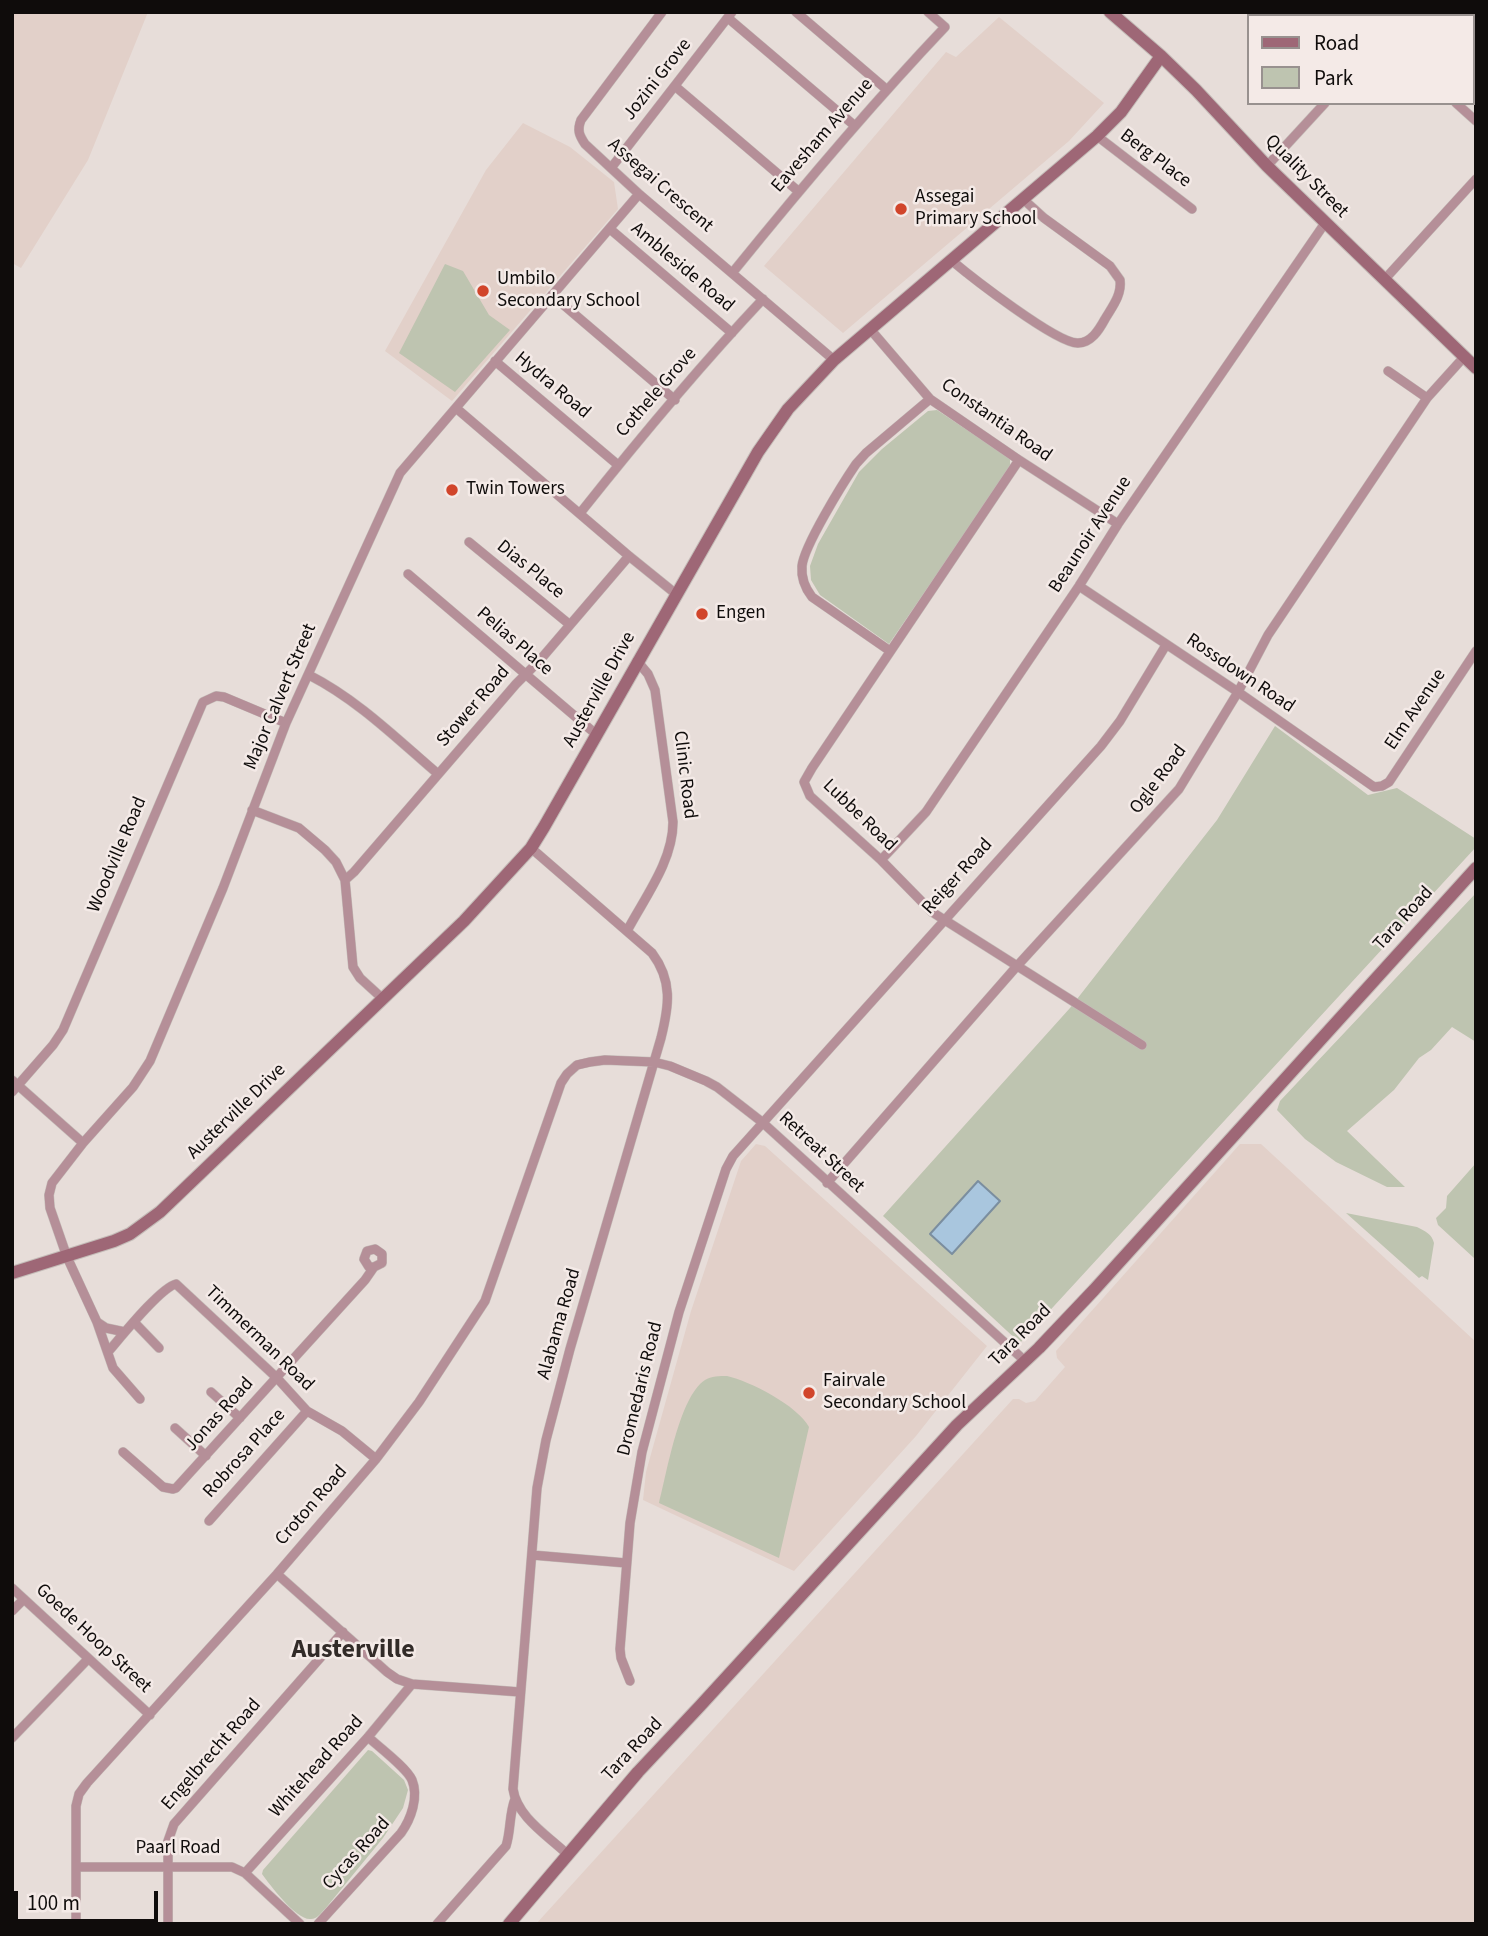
<!DOCTYPE html>
<html>
<head>
<meta charset="utf-8">
<style>
	body { margin:0 }
	#map { position:relative; width:1488px; height:1936px; overflow:hidden; background:#e7ddd9; font-family:"Source Sans 3",sans-serif }
	canvas { display:block }
	.frame { position:absolute; inset:0; border:14px solid #0f0c0b; pointer-events:none }
	.legend { position:absolute; left:1247px; top:14px; width:228px; height:91px; box-sizing:border-box; background:#f4eae7; border:2px solid #98918f; margin:0; padding:9px 12px; list-style:none; font-size:21px; color:#0f0c0b }
	.legend li { display:flex; align-items:center; gap:14px; height:35px }
	.legend b { width:35px; border:2px solid #98918f }
	.scale { position:absolute; left:14px; top:1891px; width:144px; height:32px; box-sizing:border-box; border:4px solid #0f0c0b; border-top:0; padding-left:9px; font-size:21px; line-height:24px; white-space:nowrap; color:#0f0c0b; -webkit-text-stroke:5px #f4eae7; paint-order:stroke }
</style>
</head>
<body>
<div id="map">
<canvas width="1488" height="1936"></canvas>
<div class="frame"></div>
<ul class="legend">
<li><b style="height:9px;background:#9e6776"></b>Road</li>
<li><b style="height:19px;background:#bec4b0"></b>Park</li>
</ul>
<div class="scale">100 m</div>
</div>
<script>
const c = document.querySelector('canvas').getContext('2d');
c.lineJoin = 'round';
function fillPath(path, color) {
  c.fillStyle = color;
  c.fill(path, 'evenodd');
}
function trace(path, color, width, dash) {
  c.strokeStyle = color;
  c.lineWidth = width;
  c.lineCap = dash ? 'butt' : 'round';
  c.setLineDash(dash || []);
  c.stroke(path);
}
function write(font, color, halo, rows, align = 'center') {
  c.font = font + ' "Source Sans 3",sans-serif';
  c.lineWidth = 5;
  c.setLineDash([]);
  c.textBaseline = 'middle';
  c.strokeStyle = halo;
  c.fillStyle = color;
  for (const [text, x, y, turn = 0] of rows) {
    c.save();
    c.translate(x, y);
    c.rotate((+turn || 0) * Math.PI / 180);
    c.textAlign = isNaN(turn) ? turn : align;
    if (halo) c.strokeText(text, 0, 0);
    c.fillText(text, 0, 0);
    c.restore();
  }
}
fillPath(new Path2D(`
	M12 12H148L88 160 21 268 12 263Z
	M999 17 1104 103 1069 141 843 333 764 266 946 52 956 57Z
	M523 123 570 147 614 182 618 209 452 401 385 351 486 170Z
	M756 1144 765 1146 987 1346 916 1436 794 1571 643 1500 646 1472 691 1311 741 1161Z
	M1240 1144H1261L1476 1342V1924H536L1013 1399H1019L1026 1403 1035 1401 1065 1367 1057 1358 1056 1351Z`), '#e2d0c9');
fillPath(new Path2D(`
	M445 264 463 271 489 315 510 330 455 392 399 353Z
	M937 410 1010 458V468L889 644 820 595 811 580 810 566 818 544 859 472 882 449 928 411Z
	M1275 726 1368 795 1397 788 1476 839V847L1020 1343 883 1216 1070 1008 1217 820Z
	M1476 893V1042L1452 1027 1431 1050 1419 1058 1394 1090 1347 1131 1405 1187H1387L1336 1162 1305 1139 1277 1110 1280 1101Z
	M1476 1163V1249L1474 1258 1438 1225 1436 1218 1446 1208 1447 1196Z
	M1346 1213 1417 1227C1425 1231 1432 1234 1434 1243L1428 1280 1422 1276 1419 1278Z
	M727 1376C750 1381 798 1406 809 1427L779 1558 659 1503C667 1473 679 1397 705 1380 711 1376 720 1376 727 1376Z
	M368 1750 372 1751 404 1780 408 1790 403 1808 383 1838 325 1909C321 1913 317 1919 311 1919 297 1921 270 1885 262 1874L263 1870Z`), '#bec4b0');
const water = new Path2D(`
	M978 1181 1000 1201 952 1254 930 1234Z`);
fillPath(water, '#a9c6de');
trace(water, '#7b8e9f', 2);
const street = new Path2D(`
	M662 12 581 120C577 130 579 135 585 144L639 194 834 360
	M796 12 886 89
	M1408 16 1411 12
	M728 18 855 126
	M676 87 798 191
	M1456 103 1476 121
	M1097 136 1192 209
	M1267 166 1325 103
	M611 168 732 12
	M610 229 732 333
	M951 260C970 276 1057 344 1078 343 1091 343 1099 330 1105 319 1112 307 1122 295 1120 280L1110 266 1044 218 1023 199
	M733 272C801 188 870 106 945 27L928 12
	M1384 280 1476 179
	M552 295 675 400
	M870 329 930 399 1019 460 1118 524
	M495 361 618 465
	M1388 371 1427 398
	M456 408 629 556 676 594
	M1019 460 812 768 804 782 810 796 881 860 932 912 1142 1045
	M581 512C639 439 699 367 763 299
	M469 542 569 624
	M408 574 597 735
	M1079 586 1238 692 1374 787 1382 786 1389 782 1476 651
	M890 651 812 597C805 588 801 578 802 566 804 546 843 483 856 464L866 453 930 399
	M309 675C358 700 397 739 438 774
	M252 810 299 828 325 850 336 862 345 880 353 967 360 978 383 999
	M531 848 652 953C673 981 669 1006 661 1038L570 1349 546 1440 537 1488 513 1789C517 1817 547 1835 567 1854
	M881 860 926 812 1079 586 1118 524 1325 223
	M345 880 354 872 516 684 540 660 629 556
	M627 931C645 897 673 861 673 822L655 690 648 674 637 661
	M12 1080 83 1143
	M12 1092 53 1045 63 1030 203 702 216 696 224 697 286 723
	M827 1183 1017 966 1179 789 1238 692 1268 635 1427 398 1464 357
	M97 1322 106 1328 125 1332
	M134 1322 159 1348
	M108 1352C121 1337 160 1288 176 1284L277 1378 307 1411 342 1431 376 1459
	M211 1392 240 1418
	M140 1399 113 1368 97 1322 67 1257 50 1208 49 1195 52 1183 83 1143 133 1087 150 1061 223 888 286 723 400 473 639 194
	M175 1428 206 1456
	M123 1452 163 1487 173 1489 176 1488 365 1280 374 1267 382 1263V1254L375 1249 367 1251 364 1259 369 1267H374
	M209 1521 307 1411
	M532 1555 626 1563
	M277 1574 387 1672 397 1679 412 1684 520 1692
	M12 1588 150 1715
	M12 1611 24 1599
	M630 1681 621 1658 620 1649 630 1523 642 1452 679 1312 726 1169 733 1156 1101 746 1120 721 1166 645
	M12 1738 88 1659
	M77 1867H232L245 1873 300 1924
	M245 1873 368 1737 412 1684
	M76 1924V1806L79 1794 87 1783 277 1574 376 1459 419 1402 485 1301 561 1083 567 1074 577 1065 590 1062 605 1060 654 1062 670 1066 706 1081 717 1087 762 1122 1025 1361
	M168 1924V1841L174 1824 343 1632
	M318 1924 401 1833C411 1819 419 1797 412 1780 407 1768 379 1747 368 1737
	M437 1924 506 1846C511 1831 509 1814 515 1799`);
const secondary = new Path2D(`
	M1110 12 1161 56 1196 90 1267 166 1476 368
	M12 1273 114 1241 130 1234 160 1212 464 921 531 848 544 827 758 452 788 409 834 360 1097 136 1121 112 1161 56
	M509 1924 638 1772 700 1706 957 1425 1039 1348 1094 1290 1476 868`);
trace(street, '#c4bcb8', 10);
trace(secondary, '#c4bcb8', 14);
trace(street, '#b58f98', 9);
trace(secondary, '#9e6776', 12);
for (const [x, y, r, color] of [
	[901,209,7,"#d1452b"],
	[483,291,7,"#d1452b"],
	[452,490,7,"#d1452b"],
	[702,614,7,"#d1452b"],
	[809,1393,7,"#d1452b"]
]) {
  const dot = new Path2D();
  dot.arc(x, y, r, 0, 2 * Math.PI);
  c.fillStyle = color;
  c.fill(dot);
  trace(dot, '#f4eae7', 2.5);
}
write('19px', '#0f0c0b', '#f4eae7', [
	["Jozini Grove",658,80,-52],
	["Eavesham Avenue",823,136,-49],
	["Berg Place",1155,159,37],
	["Quality Street",1306,177,45],
	["Assegai Crescent",660,186,41],
	["Ambleside Road",682,268,40],
	["Hydra Road",552,386,40],
	["Cothele Grove",657,393,-49],
	["Constantia Road",996,421,35],
	["Beaunoir Avenue",1091,535,-57],
	["Dias Place",530,570,39],
	["Pelias Place",514,642,41],
	["Rossdown Road",1240,674,34],
	["Austerville Drive",600,690,-61],
	["Major Calvert Street",281,697,-67],
	["Stower Road",474,707,-49],
	["Elm Avenue",1416,710,-56],
	["Clinic Road",684,775,83],
	["Ogle Road",1159,780,-53],
	["Lubbe Road",859,816,44],
	["Woodville Road",118,855,-67],
	["Reiger Road",958,877,-48],
	["Tara Road",1404,919,-48],
	["Austerville Drive",237,1112,-44],
	["Retreat Street",821,1153,43],
	["Alabama Road",560,1324,-74],
	["Tara Road",1021,1336,-45],
	["Timmerman Road",259,1339,44],
	["Dromedaris Road",641,1389,-76],
	["Jonas Road",220,1415,-48],
	["Robrosa Place",245,1454,-48],
	["Croton Road",312,1506,-49],
	["Goede Hoop Street",93,1639,43],
	["Tara Road",633,1750,-47],
	["Engelbrecht Road",212,1755,-49],
	["Whitehead Road",317,1767,-48],
	["Paarl Road",178,1849],
	["Cycas Road",357,1854,-48]
]);
write('19px', '#0f0c0b', '#f4eae7', [
	["Assegai",915,198],
	["Primary School",915,220],
	["Umbilo",497,280],
	["Secondary School",497,302],
	["Twin Towers",466,490],
	["Engen",716,614],
	["Fairvale",823,1382],
	["Secondary School",823,1404]
], 'left');
write('bold 26px', '#322b28', '#f4eae7', [
	["Austerville",353,1651]
]);
</script>
</body>
</html>
